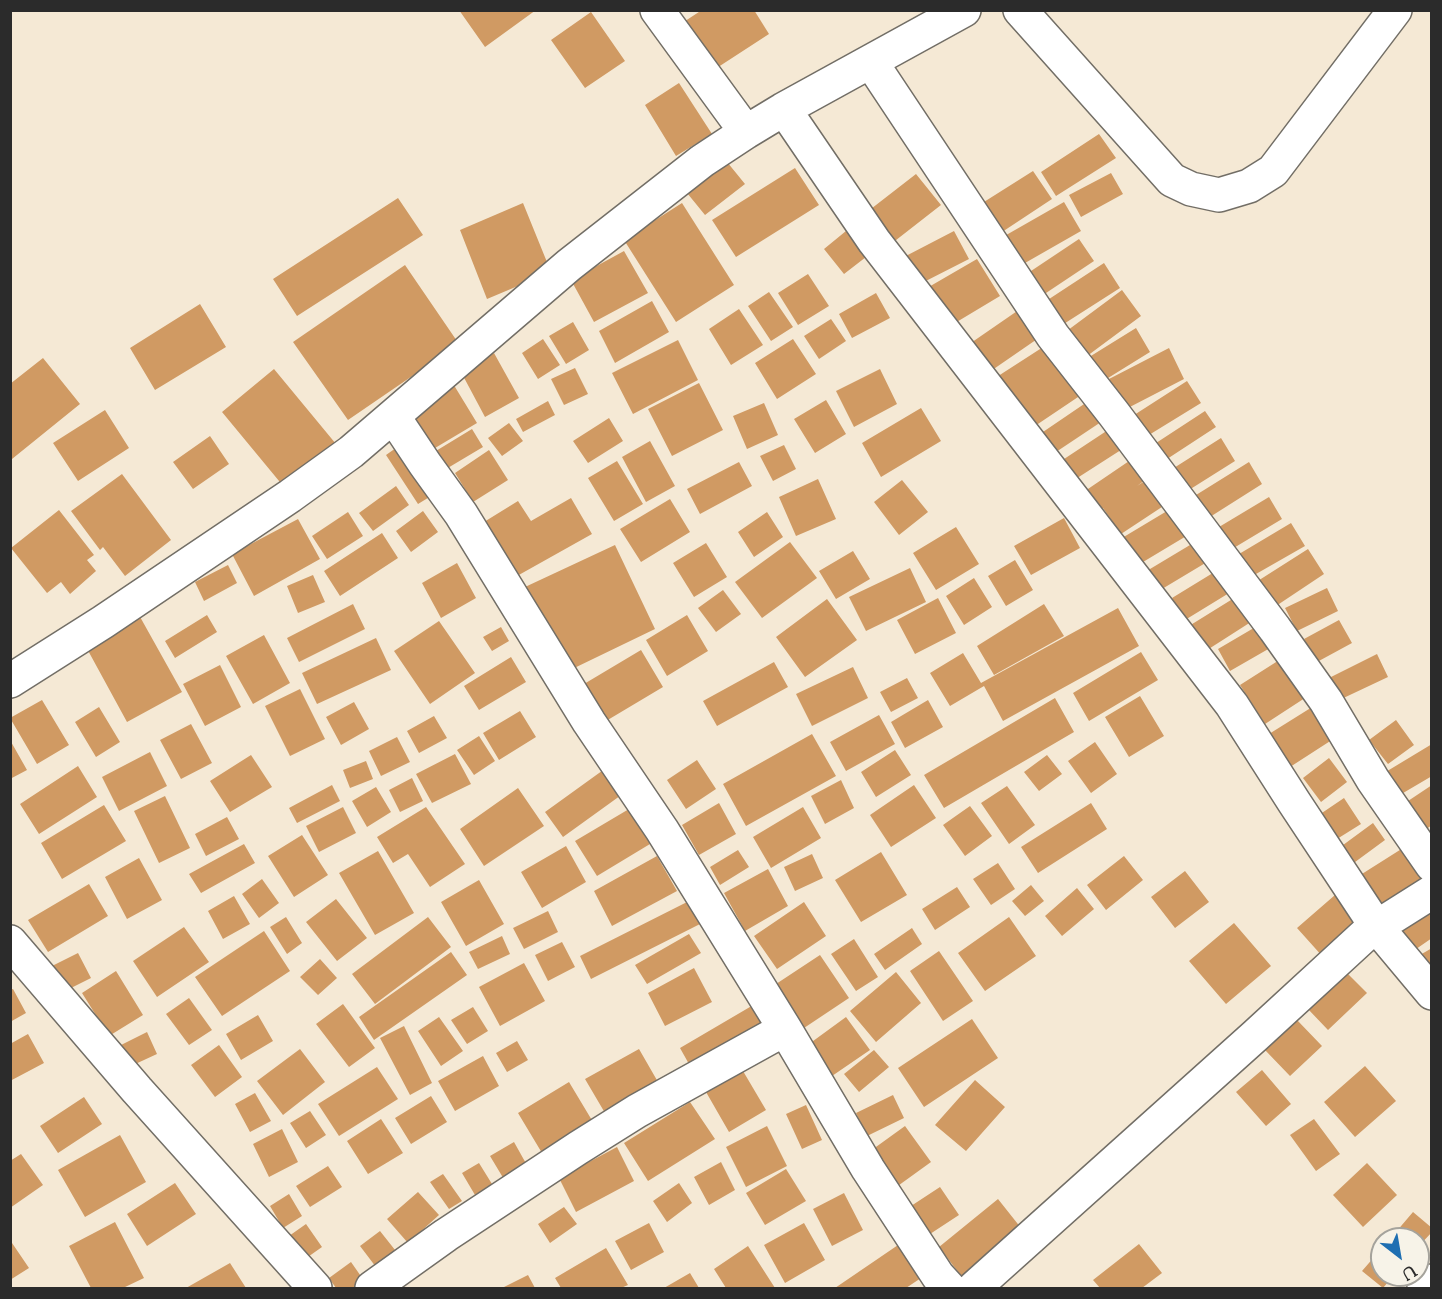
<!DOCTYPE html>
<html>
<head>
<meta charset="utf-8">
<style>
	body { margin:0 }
	#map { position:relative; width:1442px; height:1299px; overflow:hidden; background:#f5e9d5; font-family:"Sorts Mill Goudy",serif }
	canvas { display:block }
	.frame { position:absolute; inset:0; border:12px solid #2b2b2b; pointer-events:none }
	.north { position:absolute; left:1370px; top:1227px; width:60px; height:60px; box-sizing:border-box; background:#f7f3e8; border:2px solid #a5a39c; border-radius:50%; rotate:149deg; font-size:16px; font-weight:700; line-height:24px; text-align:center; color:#2b2b2b }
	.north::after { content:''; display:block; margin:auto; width:21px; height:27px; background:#1f6fb2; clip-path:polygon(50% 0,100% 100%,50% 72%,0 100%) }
</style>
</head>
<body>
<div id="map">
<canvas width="1442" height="1299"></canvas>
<div class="frame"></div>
<div class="north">U</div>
</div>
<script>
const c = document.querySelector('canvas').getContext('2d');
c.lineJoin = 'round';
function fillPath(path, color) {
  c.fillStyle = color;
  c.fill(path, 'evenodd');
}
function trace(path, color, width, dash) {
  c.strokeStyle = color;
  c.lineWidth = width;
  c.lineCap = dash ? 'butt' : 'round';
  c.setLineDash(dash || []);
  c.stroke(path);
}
fillPath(new Path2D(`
	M459 10H536L485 47Z
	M702 10H754L769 34 709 73 679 25Z
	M591 12 625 61 585 88 551 40Z
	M679 83 712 134 676 156 645 105Z
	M1099 134 1116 158 1056 196 1041 172Z
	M723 157 745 184 705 215 683 188Z
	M795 168 819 205 736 257 712 220Z
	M1033 171 1052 199 996 236 976 207Z
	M1111 173 1123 194 1081 217 1069 195Z
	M916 174 941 205 891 244 867 212Z
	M398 198 423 235 297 316 273 279Z
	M1064 202 1081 231 1018 267 1001 238Z
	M523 203 551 272 487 299 460 230Z
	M682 203 734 285 676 322 624 240Z
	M846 231 866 257 844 274 824 249Z
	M954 231 969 259 916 286 902 258Z
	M1079 239 1094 261 1040 297 1025 275Z
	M624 251 648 293 594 322 571 280Z
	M977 259 1000 296 950 326 927 288Z
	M1104 263 1120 288 1059 327 1043 303Z
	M405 265 459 344 348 420 293 342Z
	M808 274 829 306 798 325 778 293Z
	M1122 290 1141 316 1079 362 1060 336Z
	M769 292 793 327 771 341 748 306Z
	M876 293 890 318 852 338 839 314Z
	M652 301 669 332 615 363 599 331Z
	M200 304 226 347 155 390 130 348Z
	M1023 307 1043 335 985 375 965 347Z
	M739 309 763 345 731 365 709 329Z
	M831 319 846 341 819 359 804 336Z
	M573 322 589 350 566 364 549 336Z
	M1136 328 1150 352 1100 383 1086 359Z
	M543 339 560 365 538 379 522 353Z
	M793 339 816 374 777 399 755 363Z
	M678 340 698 380 633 414 612 373Z
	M1054 340 1087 391 1026 432 992 380Z
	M1169 348 1184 379 1124 410 1109 379Z
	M494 353 519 398 485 417 461 372Z
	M43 358 80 404 12 459 10 457V384Z
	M575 368 588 394 564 405 551 379Z
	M274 369 336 444 284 487 222 412Z
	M880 369 897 404 854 427 836 391Z
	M1187 381 1201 403 1144 438 1131 417Z
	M452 382 477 423 430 451 405 410Z
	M699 383 723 430 672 456 648 409Z
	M826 400 846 434 815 453 794 419Z
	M1090 400 1104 420 1053 454 1040 434Z
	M548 401 555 415 523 432 516 419Z
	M764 403 778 435 747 449 733 416Z
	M921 408 941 441 881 477 862 443Z
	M105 410 129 448 78 481 53 443Z
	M1205 411 1216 427 1164 461 1153 445Z
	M609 418 623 441 588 463 573 441Z
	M509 423 523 441 502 456 488 438Z
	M1111 428 1124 448 1071 482 1058 463Z
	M472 429 483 447 436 475 426 457Z
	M210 436 229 464 193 489 173 462Z
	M1221 438 1235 461 1181 495 1166 473Z
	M650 441 675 486 646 502 622 457Z
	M403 443 436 493 418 504 386 455Z
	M784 445 796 469 773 481 760 456Z
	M489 450 508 480 473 502 455 473Z
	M1135 457 1149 477 1137 486 1154 475 1171 501 1121 534 1103 508 1098 511 1085 491Z
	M617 461 643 504 614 521 588 478Z
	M739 462 752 486 700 514 687 489Z
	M1249 462 1262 484 1202 522 1188 500Z
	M122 474 171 540 125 576 103 547 100 550 71 511Z
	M818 479 836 519 796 536 779 497Z
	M902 480 928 512 899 535 874 502Z
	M396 486 409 505 373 531 359 513Z
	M1269 497 1282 519 1227 552 1214 530Z
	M571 498 592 534 517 576 484 522 518 501 531 521Z
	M670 499 690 532 641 562 620 529Z
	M1177 505 1193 532 1138 565 1122 538Z
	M59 510 94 555 87 560 96 571 70 594 61 582 47 593 11 548Z
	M423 511 438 532 411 552 396 531Z
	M348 512 363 536 327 559 312 536Z
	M767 512 783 537 754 557 738 532Z
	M1064 518 1080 548 1031 575 1014 546Z
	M298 519 320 559 254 596 232 554Z
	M1291 523 1305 546 1242 582 1229 560Z
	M956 527 979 564 936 590 913 553Z
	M382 533 398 558 340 596 324 571Z
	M1200 539 1212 559 1157 592 1145 572Z
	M790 542 817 578 762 618 735 582Z
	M706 543 727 577 694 597 673 563Z
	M615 545 655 629 566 672 525 587Z
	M1308 549 1324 574 1270 610 1253 584Z
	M853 551 870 579 836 599 819 571Z
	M1015 560 1033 590 1006 606 988 576Z
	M457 563 476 598 441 618 422 583Z
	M228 565 237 583 204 601 195 582Z
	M910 568 926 602 866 631 849 597Z
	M1221 568 1234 590 1185 620 1172 598Z
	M313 575 325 602 298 613 287 586Z
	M974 578 992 607 964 625 946 596Z
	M1327 588 1338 611 1297 631 1285 608Z
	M723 590 741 614 716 632 698 608Z
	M1239 595 1254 620 1204 652 1189 626Z
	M938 598 956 633 915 654 897 620Z
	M827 599 857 640 805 677 776 637Z
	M353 604 365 629 299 662 287 638Z
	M1044 604 1064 636 994 675 977 646Z
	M1118 608 1139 646 1003 721 984 686 950 706 930 673 963 653 981 683Z
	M139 615 182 692 127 722 85 645Z
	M207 615 217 632 175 658 165 641Z
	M687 615 708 651 667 676 646 640Z
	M1339 620 1352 643 1317 662 1304 639Z
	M439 621 475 673 430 704 394 651Z
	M1264 622 1277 644 1230 671 1218 649Z
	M501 627 509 641 492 651 483 637Z
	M264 635 290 683 253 704 226 656Z
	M376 638 391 670 317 704 302 673Z
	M641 650 663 687 606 721 584 684Z
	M1141 652 1158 680 1089 721 1073 693Z
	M1377 654 1388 677 1335 702 1325 680Z
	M511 657 526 682 479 710 464 686Z
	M1284 657 1308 696 1265 724 1240 685Z
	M774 662 788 687 717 726 703 701Z
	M220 665 241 707 205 726 183 684Z
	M853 667 868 698 812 726 796 694Z
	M907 678 918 698 891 712 880 692Z
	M300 689 325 739 290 756 265 706Z
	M1140 696 1164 736 1129 757 1105 717Z
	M1055 698 1074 732 944 808 924 775Z
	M42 700 69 745 37 764 10 718Z
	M928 700 943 727 905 748 891 722Z
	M354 702 369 729 341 745 326 717Z
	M1317 704 1338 736 1290 767 1269 734Z
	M99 707 120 742 96 757 75 722Z
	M520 711 536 737 499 760 483 733Z
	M879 715 895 744 846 771 830 742Z
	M434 716 447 738 419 753 407 731Z
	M1396 720 1414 745 1388 764 1369 740Z
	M191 724 212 763 181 779 160 740Z
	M812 734 836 776 746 826 723 784Z
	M479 736 495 761 474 775 457 750Z
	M397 737 410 762 381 776 369 751Z
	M10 740 27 770 10 779Z
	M1095 742 1117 774 1091 793 1068 761Z
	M1432 744V776L1398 796 1384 773Z
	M895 750 911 775 876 797 861 772Z
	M150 752 167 786 119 811 102 777Z
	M455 754 471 784 432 803 416 774Z
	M251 755 272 787 230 812 210 781Z
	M1047 755 1062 774 1039 791 1024 772Z
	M1329 758 1347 782 1321 802 1303 778Z
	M697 760 716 789 686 809 667 780Z
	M366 761 373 779 350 788 343 770Z
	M78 766 97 797 39 834 20 804Z
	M606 768 624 793 563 837 545 812Z
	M412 778 423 801 400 812 389 790Z
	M841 780 854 808 825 824 811 796Z
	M332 785 340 801 297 823 289 808Z
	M914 785 936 818 891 847 870 815Z
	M1432 785V825L1418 835 1399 807Z
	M1007 786 1035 825 1009 844 981 803Z
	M376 787 391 812 367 827 352 801Z
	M518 788 544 826 484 866 460 829Z
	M165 796 190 848 159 863 134 811Z
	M1344 798 1361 824 1329 844 1313 819Z
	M719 803 736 834 699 855 682 825Z
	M1091 803 1107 829 1038 873 1021 847Z
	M104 805 126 841 62 879 41 843Z
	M970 806 992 836 965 856 943 825Z
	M343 807 356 833 319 852 306 826Z
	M426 807 465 864 430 887 408 854 393 863 377 837Z
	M803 807 821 838 771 868 753 837Z
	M629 809 650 844 597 876 575 841Z
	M227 817 239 839 206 856 195 834Z
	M1373 823 1385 840 1351 865 1339 848Z
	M302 835 328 875 294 897 268 856Z
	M244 844 255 863 201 893 189 874Z
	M566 846 586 882 542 908 521 872Z
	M1403 848 1425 884 1376 914 1354 879Z
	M738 850 749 867 720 885 710 867Z
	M378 851 414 913 375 935 339 873Z
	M881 852 907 895 861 922 835 880Z
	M812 854 823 878 795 891 784 867Z
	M657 856 677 891 612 926 594 891Z
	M1124 856 1143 880 1106 910 1087 885Z
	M139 858 162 900 127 919 105 877Z
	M998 863 1015 889 991 905 973 879Z
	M768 869 788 906 745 931 724 893Z
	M1185 871 1209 902 1175 928 1151 897Z
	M262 879 279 903 259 918 242 894Z
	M479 880 504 924 466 946 441 902Z
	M89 884 108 916 48 952 28 920Z
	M1031 885 1044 901 1025 916 1012 901Z
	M957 887 970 907 935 930 922 909Z
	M1077 888 1094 909 1062 936 1045 916Z
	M1335 895 1360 924 1323 957 1297 928Z
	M234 896 250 924 223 939 208 911Z
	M695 898 706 921 591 979 580 956Z
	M336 899 367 938 337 961 306 922Z
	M804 902 826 936 777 969 754 936Z
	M1432 910V938L1406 956 1388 932Z
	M548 911 558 932 524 949 513 928Z
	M286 917 302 943 287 954 270 927Z
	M428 917 451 947 375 1004 352 974Z
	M1009 917 1036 956 985 991 958 953Z
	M1234 923 1271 966 1226 1004 1189 961Z
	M184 927 209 962 157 997 133 961Z
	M912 928 922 944 885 970 874 954Z
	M264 931 290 971 222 1016 195 977Z
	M689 934 701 953 647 984 635 965Z
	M502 936 510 954 478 969 469 952Z
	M854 939 878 977 856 991 831 954Z
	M562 942 575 967 548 981 535 955Z
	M1432 948V975L1420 955Z
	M939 951 973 1001 943 1021 910 971Z
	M451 952 467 975 374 1040 359 1017Z
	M78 953 91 978 63 992 50 967Z
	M820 955 849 998 801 1030 773 986Z
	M320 959 337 978 318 995 300 977Z
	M524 963 545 1001 500 1026 479 987Z
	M694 968 712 1002 665 1026 648 993Z
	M116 971 143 1015 109 1036 82 993Z
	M1345 971 1367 993 1328 1030 1307 1008Z
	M896 972 921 1003 876 1042 850 1011Z
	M13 989 26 1013 10 1022V990Z
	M189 998 212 1030 189 1045 166 1014Z
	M343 1004 375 1048 349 1067 316 1024Z
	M755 1004 770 1029 694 1073 680 1048Z
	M473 1007 488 1031 467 1044 451 1020Z
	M258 1015 273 1041 241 1060 226 1034Z
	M439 1017 463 1051 441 1066 418 1031Z
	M846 1017 870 1050 832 1076 809 1044Z
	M972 1019 998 1058 924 1107 898 1068Z
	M1297 1020 1322 1046 1290 1076 1265 1050Z
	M404 1026 432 1083 410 1095 380 1038Z
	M147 1032 157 1054 131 1066 121 1045Z
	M28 1034 44 1063 10 1081V1044Z
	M517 1041 528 1060 507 1072 496 1053Z
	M219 1045 242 1077 215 1097 191 1065Z
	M300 1049 325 1082 283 1115 257 1081Z
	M639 1049 658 1082 605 1113 585 1079Z
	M874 1050 889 1067 859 1092 844 1074Z
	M483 1056 499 1086 455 1111 438 1081Z
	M1365 1066 1396 1101 1355 1137 1324 1102Z
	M377 1067 398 1099 339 1136 318 1104Z
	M1262 1070 1291 1104 1266 1126 1236 1092Z
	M743 1071 766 1110 729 1132 706 1092Z
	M975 1080 1005 1107 966 1151 935 1125Z
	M569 1082 596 1127 545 1158 518 1113Z
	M255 1093 271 1121 250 1132 235 1104Z
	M893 1095 904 1118 867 1136 856 1113Z
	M431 1096 447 1122 411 1144 395 1118Z
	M84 1097 102 1124 58 1153 40 1126Z
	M690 1102 715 1139 648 1181 624 1143Z
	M806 1105 822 1140 802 1149 786 1114Z
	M310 1111 326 1135 306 1148 290 1123Z
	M381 1119 403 1153 368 1174 347 1141Z
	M1314 1119 1340 1154 1316 1171 1290 1135Z
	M767 1126 787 1166 746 1187 726 1147Z
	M905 1126 931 1162 895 1188 869 1152Z
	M282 1129 298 1162 269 1177 253 1144Z
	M120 1135 146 1182 85 1217 58 1170Z
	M514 1142 528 1167 505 1181 490 1156Z
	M617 1147 634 1181 576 1212 559 1178Z
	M21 1154 43 1185 10 1208V1161Z
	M721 1162 735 1190 709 1205 694 1177Z
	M479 1163 492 1184 475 1195 462 1173Z
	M1367 1163 1397 1195 1363 1227 1333 1195Z
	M328 1166 342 1187 310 1207 296 1186Z
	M786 1169 806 1201 765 1225 746 1193Z
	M443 1174 462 1201 449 1209 430 1182Z
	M175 1183 196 1214 147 1246 127 1214Z
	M679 1183 692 1203 667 1222 653 1201Z
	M940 1187 959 1215 930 1234 911 1206Z
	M418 1192 439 1215 408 1243 387 1219Z
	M844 1193 863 1230 832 1246 813 1209Z
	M289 1194 302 1216 283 1228 270 1206Z
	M998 1199 1025 1233 965 1281 939 1247Z
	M564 1207 577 1224 550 1243 538 1224Z
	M1413 1212 1432 1228V1232L1418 1247V1239H1390Z
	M115 1222 144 1278 123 1288H91L69 1246Z
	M649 1223 664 1252 631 1270 615 1241Z
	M804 1223 825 1260 785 1283 764 1245Z
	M306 1224 322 1247 305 1259 289 1236Z
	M380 1231 399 1255 379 1271 360 1246Z
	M10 1240 29 1268 10 1280Z
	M901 1243 924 1276 906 1288H835Z
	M1139 1244 1162 1273 1142 1288H1100L1093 1280Z
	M748 1246 775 1288H726L714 1269Z
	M606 1248 628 1285 621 1288H561L555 1278Z
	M1382 1248V1275H1394L1383 1288 1362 1271Z
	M351 1262 365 1282 356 1288H336L329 1278Z
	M230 1263 246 1288H186Z
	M690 1273 699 1288H664Z
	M528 1275 535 1288H502Z`), '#d09a63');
const minor = new Path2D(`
	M657 10 746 132
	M1020 10 1172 180 1191 189 1219 195 1249 186 1273 171 1395 10
	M871 62 1053 336 1114 414 1275 629 1326 701 1373 780 1432 865
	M784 109 874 241 1232 705 1294 802 1376 926 1432 993
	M393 416 569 265 702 161 746 132 784 109 964 10
	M10 681 103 622 290 496 351 452 393 416 425 464 461 514 589 722 662 830 785 1029 868 1169 938 1276 949 1288
	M10 942 137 1090 315 1288
	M372 1288 446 1235 578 1148 637 1111 785 1029
	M974 1288 1255 1036 1367 933 1432 892
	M1424 1288 1432 1281`);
trace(minor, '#726e66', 36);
trace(minor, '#fff', 33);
</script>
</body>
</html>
